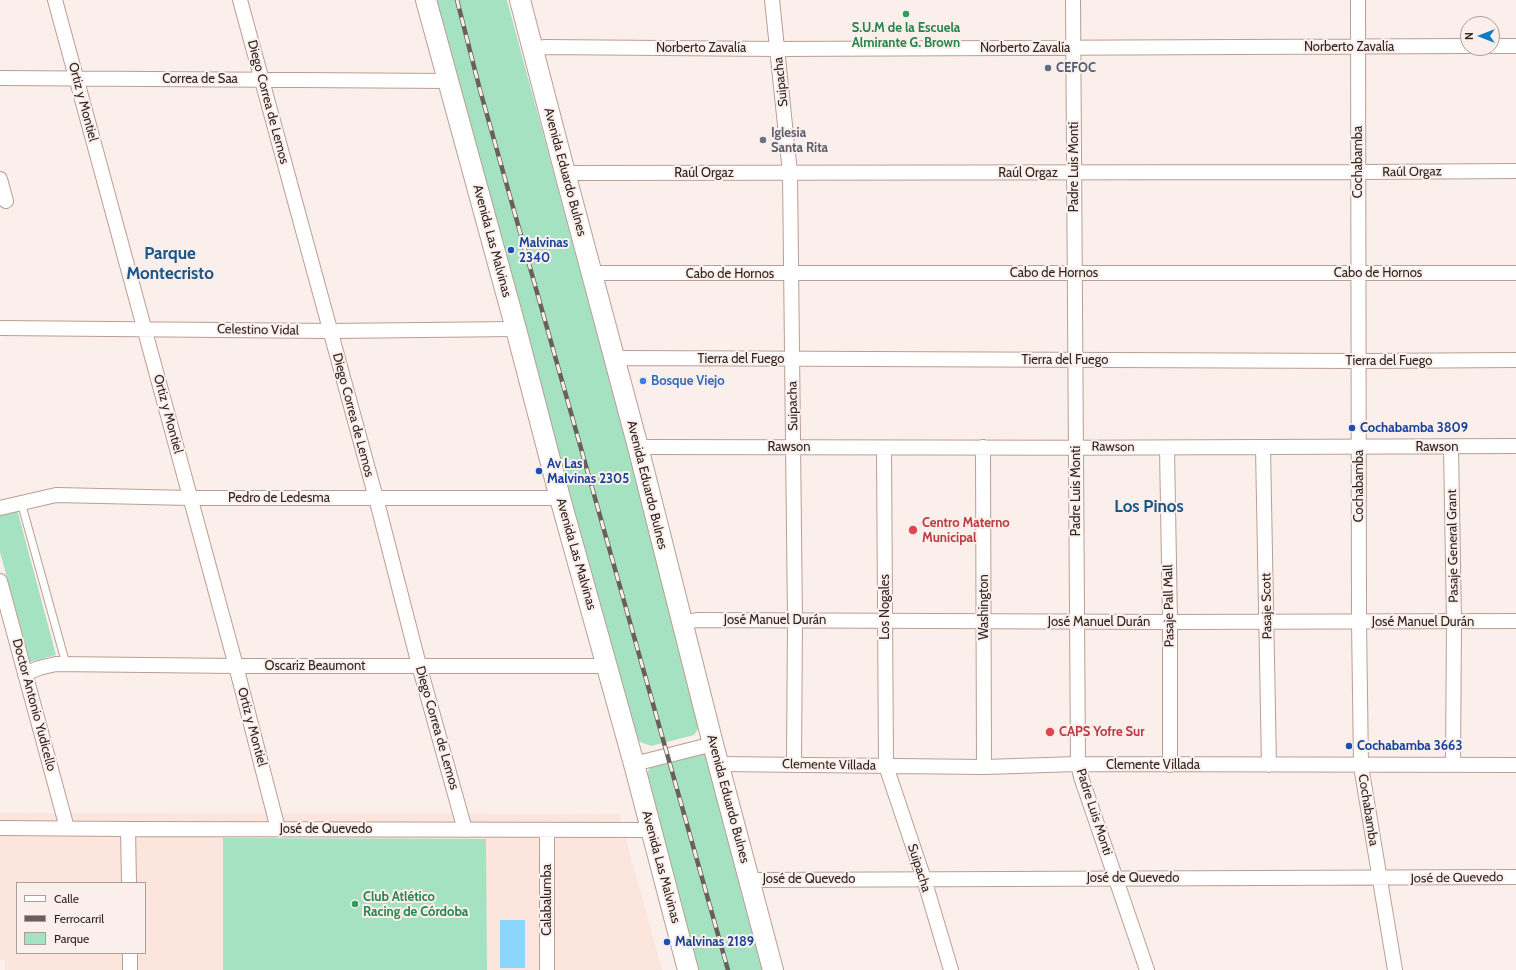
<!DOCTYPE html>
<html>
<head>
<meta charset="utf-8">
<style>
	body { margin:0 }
	#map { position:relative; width:1516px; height:970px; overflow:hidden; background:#fbefeb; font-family:Cabin,sans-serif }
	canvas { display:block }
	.legend { position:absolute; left:16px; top:882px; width:130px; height:72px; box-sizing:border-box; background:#fbefeb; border:1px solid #aa9e9a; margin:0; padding:5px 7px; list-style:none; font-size:12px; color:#302521 }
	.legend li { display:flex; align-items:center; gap:8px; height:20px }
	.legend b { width:20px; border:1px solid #aa9e9a }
	.north { position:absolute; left:1460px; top:16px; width:40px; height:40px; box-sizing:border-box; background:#fbefeb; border:1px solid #aa9e9a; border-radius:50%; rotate:270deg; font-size:11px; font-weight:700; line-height:16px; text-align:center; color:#302521 }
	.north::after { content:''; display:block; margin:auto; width:14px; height:18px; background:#107cc7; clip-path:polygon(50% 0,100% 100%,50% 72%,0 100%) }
</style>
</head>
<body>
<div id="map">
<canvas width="1516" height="970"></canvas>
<ul class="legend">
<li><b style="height:5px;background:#fff"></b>Calle</li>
<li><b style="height:5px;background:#6a5f5b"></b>Ferrocarril</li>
<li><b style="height:11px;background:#a4e2c1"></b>Parque</li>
</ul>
<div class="north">N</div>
</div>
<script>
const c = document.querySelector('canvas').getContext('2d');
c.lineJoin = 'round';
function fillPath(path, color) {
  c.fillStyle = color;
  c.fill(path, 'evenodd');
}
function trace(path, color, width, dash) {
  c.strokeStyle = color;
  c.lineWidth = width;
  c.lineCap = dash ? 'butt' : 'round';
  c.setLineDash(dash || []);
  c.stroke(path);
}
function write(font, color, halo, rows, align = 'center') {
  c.font = font + ' Cabin,sans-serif';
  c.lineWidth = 4;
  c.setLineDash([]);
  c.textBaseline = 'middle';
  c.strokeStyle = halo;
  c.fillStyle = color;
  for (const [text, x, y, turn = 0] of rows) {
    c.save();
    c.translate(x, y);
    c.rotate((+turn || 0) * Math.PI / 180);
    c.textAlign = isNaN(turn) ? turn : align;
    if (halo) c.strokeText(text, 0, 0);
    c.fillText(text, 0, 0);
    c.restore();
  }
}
fillPath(new Path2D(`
	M0 813 619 814 662 970H5V960H0ZM17 883H145V953H17Z`), '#fce5dd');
fillPath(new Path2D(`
	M434 0H507L702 723 694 735 651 746 638 741Z
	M17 509 56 655 30 662 0 552V514Z
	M702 751 714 764 770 970H699L646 775 652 764Z
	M223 838 486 839 487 970H223Z`), '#a4e2c1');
fillPath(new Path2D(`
	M500 920H525V968H500Z`), '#8bd7fc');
const lane = new Path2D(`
	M21 502 66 664`);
const street = new Path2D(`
	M55 0 236 666 278 829
	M240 0 376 498 419 665 465 830
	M772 0 790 173 795 620 794 764
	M1073 0 1078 764 1081 777 1147 970
	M1358 0 1359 622 1361 766 1395 970
	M1492 46H1516
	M534 51 544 47 778 49 1468 46
	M0 78 448 81
	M565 173 1358 172 1516 171
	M0 179 6 201
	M592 274 600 273H1516
	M0 328 330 331 516 329
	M614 360 624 358 1358 361 1516 360
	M638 447C931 448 1223 448 1516 446
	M983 447 984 767
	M1451 447 1454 622 1453 765
	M884 448 886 766 924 879 951 970
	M1167 448 1170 622V765
	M1263 448 1269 765
	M0 508 56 495 190 498H560
	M0 581 67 828
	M682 623 697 620 1170 622 1516 621
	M25 674 39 668 56 664 236 666H607
	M634 764 713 744
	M719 764 984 767 1078 764 1516 765
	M0 828 128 829 651 830
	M128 829 129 883
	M547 830V970
	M749 880 1516 877
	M130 953V970`);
const secondary = new Path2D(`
	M426 0 516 329 560 498 634 764 688 970
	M520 0 565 173 638 447 713 744 773 970`);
trace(lane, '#ba9e94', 9);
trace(street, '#ba9e94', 16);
trace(secondary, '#ba9e94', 22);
trace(lane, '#fff', 7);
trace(street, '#fff', 14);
trace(secondary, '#fff', 20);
const rail = new Path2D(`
	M457 0 480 90 728 970`);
trace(rail, '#6a5f5b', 4.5);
trace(rail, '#fbefeb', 3, [9]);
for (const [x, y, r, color] of [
	[906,14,4,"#2e9e5b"],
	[1048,68,4,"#5c6f8a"],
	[763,140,4,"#6b7280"],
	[511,250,4,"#1a4fb4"],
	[643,381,4,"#3f7fe0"],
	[1352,428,4,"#1a4fb4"],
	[539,471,4,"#1a4fb4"],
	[913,530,5,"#e0444e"],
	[1050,732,5,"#e0444e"],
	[1349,746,4,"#1a4fb4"],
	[355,904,4,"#2e9e5b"],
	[667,942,4,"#1a4fb4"]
]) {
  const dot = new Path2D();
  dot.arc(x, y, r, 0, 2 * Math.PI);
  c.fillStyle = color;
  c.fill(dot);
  trace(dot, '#fbefeb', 1.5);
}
write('bold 13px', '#27864d', '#fbefeb', [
	["S.U.M de la Escuela",906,28],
	["Almirante G. Brown",906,43],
	["Club Atlético",363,897,"left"],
	["Racing de Córdoba",363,912,"left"]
]);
write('13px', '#302521', '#fbefeb', [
	["Norberto Zavalía",1349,47],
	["Norberto Zavalía",701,48],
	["Norberto Zavalía",1025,48],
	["Correa de Saa",200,79],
	["Suipacha",781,82,-96],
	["Ortiz y Montiel",83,102,75],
	["Diego Correa de Lemos",268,102,75],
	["Cochabamba",1358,162,-90],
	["Padre Luis Monti",1074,167,-90],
	["Avenida Eduardo Bulnes",565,172,75],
	["Raúl Orgaz",1412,172,-1],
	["Raúl Orgaz",704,173],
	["Raúl Orgaz",1028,173],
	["Avenida Las Malvinas",492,241,75],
	["Cabo de Hornos",1054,273],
	["Cabo de Hornos",1378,273],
	["Cabo de Hornos",730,274],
	["Celestino Vidal",258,330,1],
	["Tierra del Fuego",741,359],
	["Tierra del Fuego",1065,360],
	["Tierra del Fuego",1389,361],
	["Suipacha",793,406,-91],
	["Ortiz y Montiel",168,414,75],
	["Diego Correa de Lemos",353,415,75],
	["Rawson",789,447],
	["Rawson",1113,447,1],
	["Rawson",1437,447],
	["Avenida Eduardo Bulnes",647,485,76],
	["Cochabamba",1359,486,-90],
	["Padre Luis Monti",1076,491,-90],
	["Pedro de Ledesma",279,498],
	["Pasaje General Grant",1453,546,-91],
	["Avenida Las Malvinas",576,554,74],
	["Pasaje Pall Mall",1169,606,-91],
	["Pasaje Scott",1267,606,-91],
	["Los Nogales",885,607,-90],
	["Washington",984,607,-90],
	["José Manuel Durán",775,620],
	["José Manuel Durán",1099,622],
	["José Manuel Durán",1423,622],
	["Oscariz Beaumont",315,666],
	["Doctor Antonio Yudicello",34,705,75],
	["Ortiz y Montiel",252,727,75],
	["Diego Correa de Lemos",437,728,74],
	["Clemente Villada",829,765,1],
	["Clemente Villada",1153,765],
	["Avenida Eduardo Bulnes",728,799,75],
	["Cochabamba",1368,810,81],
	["Padre Luis Monti",1094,812,72],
	["José de Quevedo",326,829],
	["Avenida Las Malvinas",661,867,75],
	["Suipacha",919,868,72],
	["José de Quevedo",1133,878],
	["José de Quevedo",1457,878,-1],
	["José de Quevedo",809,879],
	["Calabalumba",547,900,-90]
]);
write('bold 13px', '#4e5e75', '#fbefeb', [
	["CEFOC",1056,68]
], 'left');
write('bold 13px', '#5b616d', '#fbefeb', [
	["Iglesia",771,133],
	["Santa Rita",771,148]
], 'left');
write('bold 13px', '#164399', '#fbefeb', [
	["Malvinas",519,243],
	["2340",519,258],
	["Cochabamba 3809",1360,428],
	["Av Las",547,464],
	["Malvinas 2305",547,479],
	["Cochabamba 3663",1357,746],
	["Malvinas 2189",675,942]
], 'left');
write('bold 13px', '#366cbe', '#fbefeb', [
	["Bosque Viejo",651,381]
], 'left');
write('bold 13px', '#be3a42', '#fbefeb', [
	["Centro Materno",922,523],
	["Municipal",922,538],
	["CAPS Yofre Sur",1059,732]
], 'left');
write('bold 17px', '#1a5788', '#fbefeb', [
	["Parque",170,254],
	["Montecristo",170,274],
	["Los Pinos",1149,507]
]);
</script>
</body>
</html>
